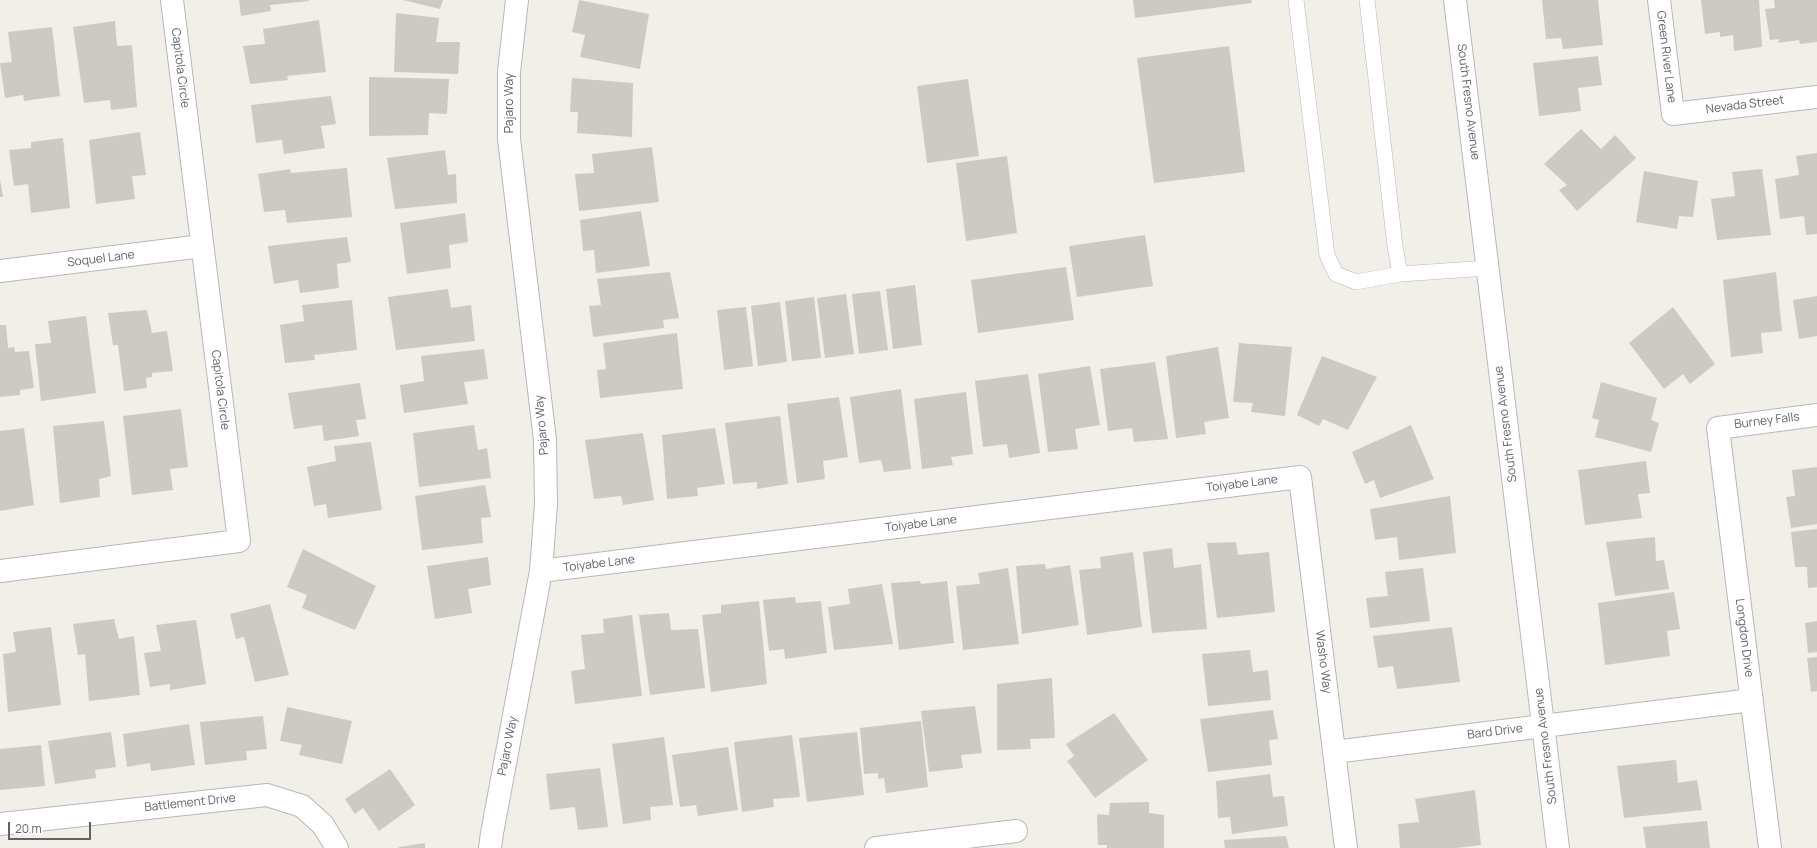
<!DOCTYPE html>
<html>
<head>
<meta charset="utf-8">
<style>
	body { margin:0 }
	#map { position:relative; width:1817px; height:848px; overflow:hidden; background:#f1efe8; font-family:Manrope,sans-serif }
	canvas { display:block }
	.scale { position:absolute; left:8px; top:822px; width:83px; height:18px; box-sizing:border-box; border:2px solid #5f6368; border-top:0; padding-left:5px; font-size:12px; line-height:14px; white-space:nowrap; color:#5f6368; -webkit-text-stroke:3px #fff; paint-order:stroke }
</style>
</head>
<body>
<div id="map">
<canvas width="1817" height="848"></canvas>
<div class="scale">20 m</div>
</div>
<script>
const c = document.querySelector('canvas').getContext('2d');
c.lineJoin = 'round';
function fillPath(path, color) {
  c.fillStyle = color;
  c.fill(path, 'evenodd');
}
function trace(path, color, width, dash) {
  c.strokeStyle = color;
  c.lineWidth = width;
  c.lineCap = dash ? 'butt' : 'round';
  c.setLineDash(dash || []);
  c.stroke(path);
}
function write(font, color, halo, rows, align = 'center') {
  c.font = font + ' Manrope,sans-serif';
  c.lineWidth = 4;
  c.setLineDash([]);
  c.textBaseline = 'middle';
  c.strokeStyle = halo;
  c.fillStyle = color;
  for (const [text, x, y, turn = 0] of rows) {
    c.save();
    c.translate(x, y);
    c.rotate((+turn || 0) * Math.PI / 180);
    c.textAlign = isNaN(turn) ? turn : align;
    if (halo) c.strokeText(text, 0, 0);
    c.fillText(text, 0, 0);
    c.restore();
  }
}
fillPath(new Path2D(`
	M239 0H309V1L270 5 271 11 241 16Z
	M403 0H443L440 9Z
	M579 0 649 14 640 69 580 57 585 35 572 32Z
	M1133 0H1251L1252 3 1135 18Z
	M1542 0H1598L1603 45 1563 49 1561 38 1546 39Z
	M1701 0H1759L1762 47 1734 51 1733 35 1720 37V32L1705 34Z
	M1774 0H1817V42L1800 44 1799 40 1778 43 1779 39 1770 40 1765 9 1775 8Z
	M396 13 439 18 436 42H460L458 74 394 72Z
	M319 20 326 72 287 76 288 80 250 84 243 46 265 44 263 29Z
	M115 21 117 46 132 45 137 107 111 110 110 100 84 103 73 27Z
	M52 27 60 96 24 101 23 95 5 98 0 63 12 62 8 32Z
	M1229 46 1245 172 1154 183 1137 58Z
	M1598 56 1602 85 1578 88 1581 111 1539 116 1533 63Z
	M369 77 449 79 447 114 429 113 428 135 369 136Z
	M572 78 633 83 632 137 577 133 578 112H570Z
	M968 79 979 156 927 163 917 86Z
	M331 96 336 124 321 126 325 148 284 154 282 140 256 143 251 105Z
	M1581 129 1601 149 1615 135 1636 158 1577 211 1559 190 1567 185 1544 164Z
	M140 132 146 175 132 176 135 199 96 204 89 140Z
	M63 138 70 208 31 213 28 184 14 186 9 150 31 148V142Z
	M652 147 659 202 579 211 575 174 594 173 592 154Z
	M445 150 448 175 456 174 457 203 395 209 387 158Z
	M1817 153V234L1806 235 1804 216 1780 219 1775 179 1799 175 1796 156Z
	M1007 156 1017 233 966 241 956 163Z
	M347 168 352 217 287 223 285 210 264 212 258 174 290 169 291 173Z
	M1762 169 1771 235 1717 240 1711 199 1735 196 1732 172Z
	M1644 171 1698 181 1693 217 1679 216 1677 229 1636 222Z
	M0 179 3 197H0Z
	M641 211 650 266 596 273 594 250 583 251 580 220Z
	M465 213 468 242 449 245 451 268 407 274 400 223Z
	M1145 235 1153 286 1077 297 1069 246Z
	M347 237 351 262 337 264 339 288 300 293 298 280 274 284 268 246Z
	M1066 267 1074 320 978 333 971 280Z
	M670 272 679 318 663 320 664 328 593 337 589 306 601 305 597 279Z
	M1776 272 1782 331 1761 333 1763 353 1731 357 1723 280Z
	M915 285 922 345 893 349 886 289Z
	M448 289 451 308 471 305 475 341 396 350 388 297Z
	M880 291 888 350 859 354 852 294Z
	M846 294 854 354 825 358 817 298Z
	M1817 296V336L1799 339 1793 300Z
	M814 297 821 358 792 361 785 301Z
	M352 300 357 350 314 355 315 360 285 363 280 325 304 321 302 305Z
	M780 302 787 362 758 366 751 306Z
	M746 307 753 366 724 370 717 310Z
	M1673 307 1715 364 1690 384 1683 374 1664 389 1629 343Z
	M147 310 152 333 167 331 173 371 152 373V377L146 378 147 388 124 391 118 345H113L108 313Z
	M86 316 96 393 41 401 35 344 51 343 48 321Z
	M0 325H6L8 348 14 347 15 352 29 351 34 388 20 390V395L0 397Z
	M677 333 683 389 600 398 597 370 606 369 603 343Z
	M1239 343 1292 347 1285 416 1251 412 1253 403 1233 402Z
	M1218 347 1229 418 1204 422 1206 434 1176 438 1166 356Z
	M484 349 488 379 464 382 468 404 404 413 400 385 424 381 421 356Z
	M1322 356 1377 377 1348 430 1323 419 1319 426 1297 415Z
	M1155 362 1168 439 1134 442 1132 428 1108 431 1100 369Z
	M1090 366 1100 425 1075 429 1078 449 1048 452 1038 374Z
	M1028 374 1040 453 1009 458 1007 444 983 447 975 381Z
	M1601 382 1657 398 1651 420 1659 423 1651 452 1595 437 1599 420 1592 418Z
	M360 383 366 419 356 420 359 436 324 441 322 425 294 429 288 393Z
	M901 389 911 469 884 472 881 460 859 463 850 397Z
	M966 392 973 454 951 457 953 465 922 469 914 399Z
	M839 397 848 457 823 461 825 479 797 483 787 404Z
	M181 409 188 467 170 469 173 490 132 495 123 416Z
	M780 416 788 484 757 489V482L733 484 725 423Z
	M104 421 111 476 99 479 100 497 60 503 53 426Z
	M474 425 478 450 487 448 491 478 419 487 413 433Z
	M1411 425 1434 479 1380 498 1374 480 1365 484 1352 452Z
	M24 428 34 505 0 511V431Z
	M715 428 725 484 697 488 698 496 667 499 662 435Z
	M643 433 654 500 623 505 621 496 594 499 585 440Z
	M371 442 382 510 328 518 326 504 314 506 307 467 336 461 334 446Z
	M1646 461 1650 493 1638 494 1642 518 1585 525 1578 470Z
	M1817 467V524L1791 528 1786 497 1795 496 1792 470Z
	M485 485 491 517 481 518 483 543 422 550 415 496Z
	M1450 496 1456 553 1399 560 1397 537 1375 540 1370 509Z
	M1817 529V587L1808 588 1807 567H1795L1791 532Z
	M1655 537 1656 561 1664 560 1669 589 1615 596 1606 542Z
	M1236 542 1238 555 1269 552 1275 612 1217 618 1207 543Z
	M1172 548 1174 568 1201 564 1207 629 1152 633 1143 552Z
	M303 549 376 586 355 630 302 608 307 595 287 587Z
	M1133 552 1142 627 1087 635 1079 570 1101 568 1100 557Z
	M488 557 491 585 468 589 472 613 435 619 427 566Z
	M1045 564 1046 569 1070 565 1079 625 1022 634 1016 566Z
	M1008 568 1019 644 963 650 956 586 980 584 978 573Z
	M1423 568 1430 621 1370 628 1366 598 1388 596 1385 572Z
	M920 581 921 584 947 581 954 643 899 650 891 583Z
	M882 584 893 644 834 650 828 607 850 604 848 589Z
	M1674 592 1680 629 1667 631 1670 656 1605 665 1598 603Z
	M795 597 796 603 821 601 827 653 785 659 784 649 769 651 763 600Z
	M759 601 767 684 711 692 702 615 721 613V605Z
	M270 604 289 675 255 682 244 637 236 639 230 614Z
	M669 613 671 630 698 629 705 688 650 695 639 615Z
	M632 615 642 696 575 704 571 671 585 669 581 635 604 633 603 619Z
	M114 619 119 639 134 636 140 695 89 701 85 654 78 655 73 624Z
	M196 620 206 684 170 690V684L150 687 144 653 161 651 156 625Z
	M1817 621V652L1808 653 1805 623Z
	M51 627 61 705 8 712 3 654 16 652 13 632Z
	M1452 627 1460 682 1397 689 1393 666 1378 668 1373 636Z
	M1250 650 1253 672 1268 670 1271 700 1208 706 1202 654Z
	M1817 657V691L1811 692 1807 658Z
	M1052 678 1055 738 1030 739 1031 749 997 750V684Z
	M975 706 982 753 961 755 963 768 929 772 921 711Z
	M287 707 352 721 342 764 299 755 302 745 280 741Z
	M1273 710 1278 739 1269 740 1272 765 1208 772 1200 719Z
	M1114 713 1148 760 1095 798 1067 761 1074 756 1066 744Z
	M263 716 267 749 246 751 247 760 205 765 200 722Z
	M921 721 928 787 886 793 884 778 878 779V773L864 774 860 728Z
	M189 724 195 765 151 771 150 763 127 767 123 734Z
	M111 732 116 767 95 770 96 778 55 784 48 741Z
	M857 732 864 795 807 802 799 738Z
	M792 735 800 797 773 799 774 807 742 812 734 742Z
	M664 737 673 805 650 807 651 820 623 824 612 744Z
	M41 745 45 786 0 790V749Z
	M728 747 738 810 698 816 696 805 680 807 672 755Z
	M1676 760 1678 783 1697 780 1702 810 1624 818 1617 766Z
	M600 768 608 827 578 830 575 807 550 810 546 774Z
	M390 769 415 805 379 831 363 808 355 814 345 799Z
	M1270 774 1273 797 1284 796 1288 826 1232 834 1230 817 1218 818 1216 781Z
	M1475 790 1481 845 1457 848H1400L1398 824 1419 822 1415 799Z
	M1149 802V813L1164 815V848H1107V845H1098L1097 814 1109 815 1110 803Z
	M1707 821 1710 848H1646L1643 827Z
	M1286 836 1289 848H1225L1224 840Z
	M425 843V848H399V847Z`), '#cccac5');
const lane = new Path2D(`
	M1296 0 1327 255 1336 274 1356 282 1400 274 1488 268
	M1367 0 1395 246 1400 274`);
const street = new Path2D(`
	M1659 0 1673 114 1817 97
	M0 271 202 246
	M0 571 239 541 172 0
	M541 571 1300 477 1346 848
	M1334 752 1752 700
	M0 824 267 795 302 806 323 825 337 848
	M490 848 492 833 541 571 546 504 545 440 509 139V72L517 0
	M876 848 1016 831
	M1770 848 1718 428 1817 415`);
const secondary = new Path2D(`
	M1455 0 1558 848`);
trace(lane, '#b5b8bc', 16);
trace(street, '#b5b8bc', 24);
trace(secondary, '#b6babf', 24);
trace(lane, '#fff', 15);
trace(street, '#fff', 22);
trace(secondary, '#fff', 22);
write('12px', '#5f6368', '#fff', [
	["Green River Lane",1666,57,83],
	["Capitola Circle",180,68,83],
	["South Fresno Avenue",1468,102,83],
	["Pajaro Way",510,103,-90],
	["Nevada Street",1745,105,-7],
	["Soquel Lane",101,259,-7],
	["Capitola Circle",220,390,83],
	["Burney Falls",1767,421,-7],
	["South Fresno Avenue",1506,424,-97],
	["Pajaro Way",542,425,-95],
	["Toiyabe Lane",1242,484,-7],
	["Toiyabe Lane",921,524,-7],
	["Toiyabe Lane",599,564,-7],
	["Longdon Drive",1744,638,83],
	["Washo Way",1323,662,83],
	["Bard Drive",1495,732,-7],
	["Pajaro Way",508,746,-79],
	["South Fresno Avenue",1546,746,-97],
	["Battlement Drive",190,803,-6]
]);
</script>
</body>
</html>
